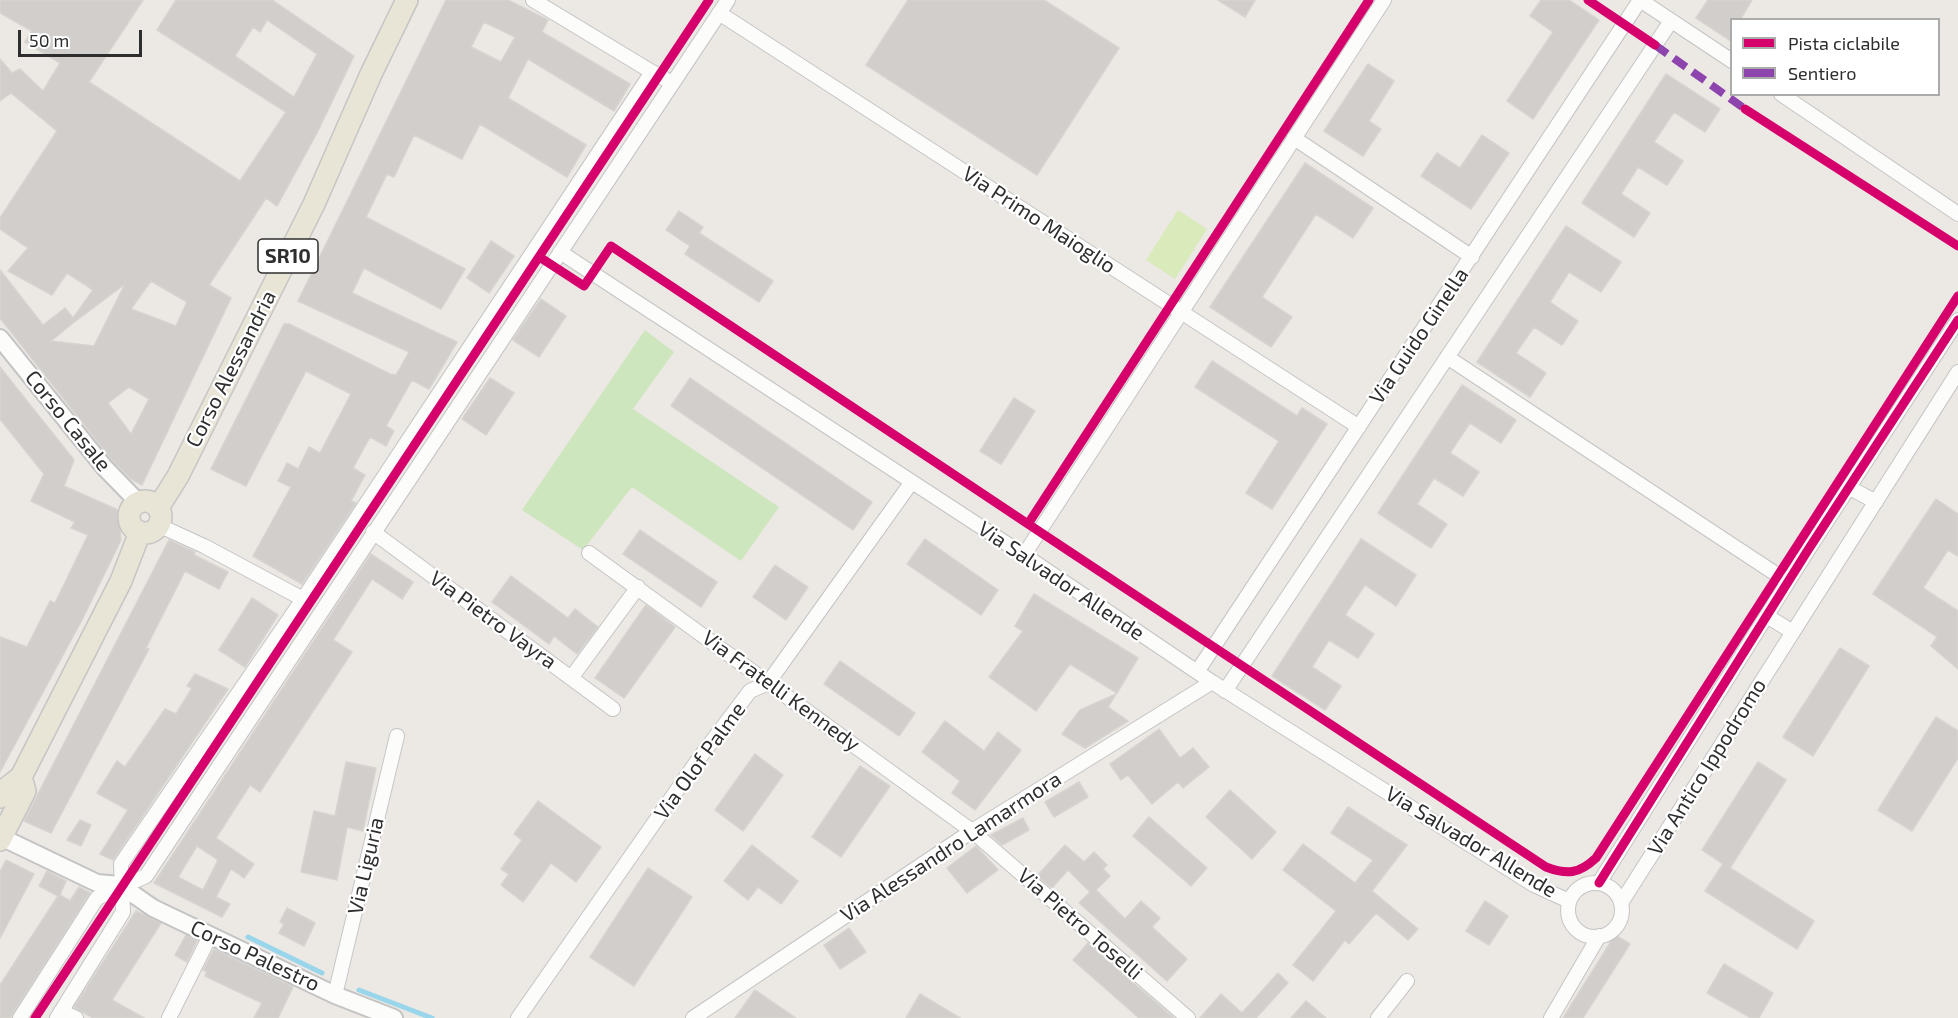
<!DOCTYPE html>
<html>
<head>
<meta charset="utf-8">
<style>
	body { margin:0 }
	#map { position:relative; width:1958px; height:1018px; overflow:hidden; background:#ece8e4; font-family:"Exo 2",sans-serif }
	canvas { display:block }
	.legend { position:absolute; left:1730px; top:18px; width:210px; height:78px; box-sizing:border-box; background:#fff; border:2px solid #ababab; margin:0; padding:8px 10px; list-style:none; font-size:18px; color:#2e2e2e }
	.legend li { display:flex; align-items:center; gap:12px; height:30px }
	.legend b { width:30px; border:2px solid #ababab }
	.scale { position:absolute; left:18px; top:30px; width:124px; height:27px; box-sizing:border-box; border:3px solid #2e2e2e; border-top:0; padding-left:8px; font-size:18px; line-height:21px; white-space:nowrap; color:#2e2e2e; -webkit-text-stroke:4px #fff; paint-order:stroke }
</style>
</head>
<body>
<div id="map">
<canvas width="1958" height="1018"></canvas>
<ul class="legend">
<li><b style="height:8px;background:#d6006c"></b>Pista ciclabile</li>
<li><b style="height:8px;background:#8e44ad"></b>Sentiero</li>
</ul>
<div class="scale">50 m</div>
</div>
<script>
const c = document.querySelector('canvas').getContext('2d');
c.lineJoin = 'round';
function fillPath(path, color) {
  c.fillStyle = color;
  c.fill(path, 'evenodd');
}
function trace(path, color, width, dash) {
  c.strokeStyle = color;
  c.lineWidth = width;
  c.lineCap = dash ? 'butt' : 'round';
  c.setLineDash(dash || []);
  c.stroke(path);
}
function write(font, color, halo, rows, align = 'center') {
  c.font = font + ' "Exo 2",sans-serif';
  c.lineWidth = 4.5;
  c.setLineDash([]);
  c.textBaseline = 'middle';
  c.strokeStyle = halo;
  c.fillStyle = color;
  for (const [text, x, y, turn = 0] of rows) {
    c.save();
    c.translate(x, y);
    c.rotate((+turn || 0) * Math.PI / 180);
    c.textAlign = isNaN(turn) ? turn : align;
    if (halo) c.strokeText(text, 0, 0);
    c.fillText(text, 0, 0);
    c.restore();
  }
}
fillPath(new Path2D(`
	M645 330 674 352 633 409 779 507 741 561 632 487 583 550 522 510Z`), '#cee6be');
fillPath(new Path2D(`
	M1178 210 1207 229 1175 279 1146 260Z`), '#d9eabb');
trace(new Path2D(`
	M248 937 322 973
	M359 990 432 1018`), '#99d6ec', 5);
const building = new Path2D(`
	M0 0H143L89 82 240 181 286 112 157 30 176 0H272L354 56 317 133 277 206 266 198 209 285 231 298 142 485 131 479 112 460 0 318V270L43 325 65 308 73 318 93 290 67 273 52 295 8 271 28 248 0 229V218L57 131 11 93 0 101V59L12 73 20 69 43 91 60 63 25 42 32 31 0 13ZM267 20 317 54 294 97 235 56 253 27 260 32ZM151 281 187 302 176 326 131 309ZM125 284 94 346 51 341 73 323ZM129 387 149 399 131 434 108 403Z
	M446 0H508L548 20 542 32 630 84 614 111 528 59 508 98 586 145 567 177 480 124 462 159 414 135 394 177 387 174 366 217 465 269 441 309 364 268 352 293 457 342 429 389 412 380 386 426 394 431 386 446 370 437 353 468 365 475 351 501 356 503 302 584 253 556 291 487 278 481 287 463 298 469 309 447 320 453 351 394 306 371 246 486 211 469 284 324H289L390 374 396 375 409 352 298 301ZM484 22 515 37 501 62 471 47Z
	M908 0H1044L1119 48 1037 175 866 65Z
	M1218 0H1255L1245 17Z
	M1541 0H1569L1599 20 1533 119 1507 101 1553 32 1530 16Z
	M1708 0H1752L1740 20H1731V41L1696 18Z
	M1368 64 1394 81 1369 121 1381 129 1363 156 1324 131Z
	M1666 74 1720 109 1705 132 1674 112 1654 142 1683 161 1667 185 1638 167 1621 194 1650 213 1634 237 1582 203Z
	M1482 135 1509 153 1471 209 1421 176 1437 153 1460 168Z
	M1305 163 1373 208 1353 238 1316 214 1262 297 1292 317 1271 347 1210 307Z
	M679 211 703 227 699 233 773 281 759 302 685 254 690 246 666 230Z
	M1566 226 1621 262 1601 292 1569 272 1550 302 1578 321 1562 345 1534 327 1516 353 1546 373 1530 397 1477 362Z
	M491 241 514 256 489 293 467 278Z
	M541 299 566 316 539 357 513 340Z
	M1212 361 1297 416 1302 408 1327 424 1272 509 1246 493 1279 441 1195 387Z
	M0 367 74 460 64 486 118 510 121 540 83 618 0 772V637L27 647 50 601 55 603 88 535 71 528 75 522 31 501 44 474 0 419Z
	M490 378 514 393 486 435 462 419Z
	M690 378 872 502 853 530 671 406Z
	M1462 385 1516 420 1501 443 1470 423 1450 453 1479 472 1463 496 1434 478 1417 504 1447 524 1431 548 1378 513Z
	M1014 398 1035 411 1001 464 980 451Z
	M1936 499 1958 514V556L1948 550 1923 588 1958 611V669L1931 646 1937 637 1873 594Z
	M640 530 717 582 701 607 623 554Z
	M925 539 998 590 981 615 907 564Z
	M1361 539 1416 575 1396 606 1365 585 1345 615 1374 634 1358 658 1329 640 1312 667 1341 686 1325 710 1272 676Z
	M169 540 195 552 194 555 228 572 219 589 185 571 146 648 149 649 51 833 24 821Z
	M371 554 413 582 402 599 372 579 333 640 352 652 260 792 250 785 216 838 254 864 244 878 231 869 216 897 230 904 222 917 154 883ZM197 846 218 860 203 890 178 877Z
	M775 565 808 587 786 620 753 597Z
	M511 576 568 618 575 609 598 627 577 654 554 636 549 644 492 602Z
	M1034 594 1138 658 1117 693 1070 664 1036 711 989 677 1023 631 1015 626Z
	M252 598 278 615 245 667 219 650Z
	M646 605 675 627 624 698 595 678Z
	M1840 648 1869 666 1813 756 1783 737Z
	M840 661 915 713 899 736 824 684Z
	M195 674 228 689 113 860 100 854 128 810 97 793 117 761 125 767 165 709 176 714 192 688 187 686Z
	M1116 694 1108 707 1128 721 1085 748 1062 734 1080 710Z
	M1936 717 1958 731V758L1912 831 1878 810Z
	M945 721 984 751 998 732 1021 750 975 810 952 793 960 781 922 752Z
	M1159 729 1180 758 1193 748 1209 767 1183 788 1178 782 1152 804 1128 775 1121 780 1110 764Z
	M755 754 783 775 743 831 715 810Z
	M346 762 376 768 363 831 347 827 337 880 301 872 314 811 335 816Z
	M1758 762 1786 780 1730 868 1814 921 1797 949 1705 891 1723 864 1702 850Z
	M860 766 890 786 841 857 812 837Z
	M1079 782 1088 797 1054 817 1045 802Z
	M1230 790 1276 832 1252 859 1206 817Z
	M538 801 601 847 576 882 551 863 523 902 501 885 509 874 501 869 522 840 514 834Z
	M1348 807 1407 845 1372 891 1418 929 1408 940 1376 913 1349 944 1345 940 1313 981 1293 965 1336 911 1283 870 1303 844 1355 883 1373 860 1331 833Z
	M1149 817 1207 868 1191 886 1133 836Z
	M1023 818 1029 830 1002 845 991 835Z
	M80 820 91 825 81 846 67 840Z
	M752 845 798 881 781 904 758 887 748 900 724 881Z
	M1065 845 1084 862 1094 852 1107 865 1103 869 1110 876 1096 890 1125 919 1141 901 1160 918 1152 927 1187 959 1167 981 1079 903 1090 892 1068 870 1052 888 1037 876Z
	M976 846 998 870 967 893 947 868Z
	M6 860 34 874 0 938V872Z
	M648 868 692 897 634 986 590 957Z
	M47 871 66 881 60 895 70 901 79 887 90 893 10 1018H0V985L58 896 39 886Z
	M1485 901 1508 916 1489 945 1466 931Z
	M287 908 315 923 304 946 279 933 284 924 280 922Z
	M136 911 161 923 112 1000 144 1018H93L74 1007Z
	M849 928 866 952 840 969 824 945Z
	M186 935 197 941 187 962 175 955Z
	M1615 935 1630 944 1583 1018H1563Z
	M1088 943 1124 975 1174 1018H1139L1073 960Z
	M214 949 293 987 278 1018H254L262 1003 205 976 207 972 203 970Z
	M1724 964 1773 993 1759 1018H1751L1707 993Z
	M1278 973 1288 983 1256 1018H1200L1221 994 1242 1013Z
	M755 990 796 1018H735Z
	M920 994 960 1018H906Z
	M1306 1001 1326 1018H1291Z`);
fillPath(building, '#d1cecb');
trace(building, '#d7d4d0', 1.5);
const minor = new Path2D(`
	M533 0 652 72
	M1640 0 1732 61
	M719 13 1359 427
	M1781 94 1958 214
	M1294 138 1472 257
	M560 252 1024 555 1212 682 1534 885 1569 901
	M1447 357 1788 582
	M1850 488 1876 502
	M158 525 204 546 303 599
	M373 532 613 709
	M589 553 972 831 1188 1018
	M1024 555 1384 0
	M1767 616 1791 631
	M1197 672 1640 0
	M571 678 638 587
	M1225 691 1671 21
	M1568 910a27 27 0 1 1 54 0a27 27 0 1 1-54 0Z
	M1599 883 1808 550 1958 320
	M1621 903 1958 372
	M335 995 397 736
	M61 1011 76 1018
	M20 1018 97 898 146 876 728 0
	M57 1018 123 912 121 864 303 599 652 72 672 83
	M169 1018 210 936
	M518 1018 700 757 750 691 768 683 911 483
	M693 1018 972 831 1212 682
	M1378 1018 1407 981
	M1551 1018 1599 936`);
const tertiary = new Path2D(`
	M0 338 104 467 138 502
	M1 837 97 883 120 885 153 908 335 995 394 1018`);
const primary = new Path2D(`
	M129 517a16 16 0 1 1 32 0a16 16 0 1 1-32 0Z
	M158 508 178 476 314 204 371 74 407 0
	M0 797 3 791 21 777 121 581 140 532
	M0 840 25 791 21 777`);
trace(minor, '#c5c4c5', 16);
trace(tertiary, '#c5c4c5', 20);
trace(primary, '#c6c5c4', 24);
trace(minor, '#fcfcfb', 14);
trace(tertiary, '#fcfcfb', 16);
trace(primary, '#e8e4d6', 21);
trace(new Path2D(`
	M1655 45 1745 109`), '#8e44ad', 8, [15, 8]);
trace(new Path2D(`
	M1369 0 1028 524 1546 867C1567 875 1579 874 1596 858L1958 296
	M1588 0 1655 45
	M1745 109 1958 246
	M541 258 584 286 611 246 1028 524
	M1599 883 1808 550 1958 320
	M35 1018 709 0`), '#d6006c', 9);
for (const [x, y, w] of [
	[288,256,60]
]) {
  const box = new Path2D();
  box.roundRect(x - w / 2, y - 17, w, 34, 4.5);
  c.fillStyle = '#fff';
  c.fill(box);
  trace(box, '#2e2e2e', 1.5);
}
write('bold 20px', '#2e2e2e', null, [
	["SR10",288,256]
]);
write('21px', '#2e2e2e', '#fff', [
	["Via Primo Maioglio",1039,220,33],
	["Via Guido Ginella",1419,336,-56],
	["Corso Alessandria",231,369,-63],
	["Corso Casale",68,421,51],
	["Via Salvador Allende",1061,581,34],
	["Via Pietro Vayra",493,620,36],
	["Via Fratelli Kennedy",781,691,36],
	["Via Olof Palme",700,761,-54],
	["Via Antico Ippodromo",1707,767,-58],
	["Via Salvador Allende",1471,842,31],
	["Via Alessandro Lamarmora",951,847,-33],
	["Via Liguria",366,866,-77],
	["Via Pietro Toselli",1080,924,41],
	["Corso Palestro",255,956,25]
]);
</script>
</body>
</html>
